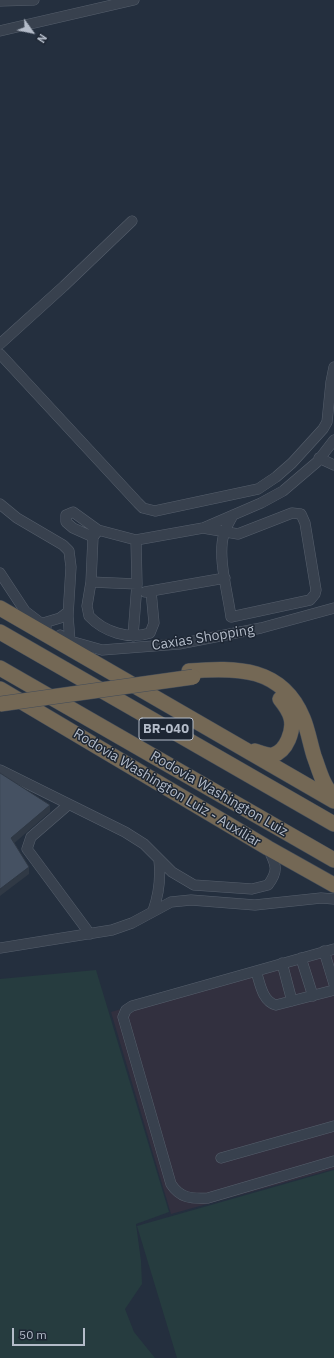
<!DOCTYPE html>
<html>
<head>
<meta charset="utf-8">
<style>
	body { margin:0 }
	#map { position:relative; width:334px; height:1358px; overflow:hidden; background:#242f3e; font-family:"IBM Plex Sans",sans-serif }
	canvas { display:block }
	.north { position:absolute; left:12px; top:12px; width:40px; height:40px; -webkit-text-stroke:3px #1d2633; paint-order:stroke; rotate:123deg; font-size:11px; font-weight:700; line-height:16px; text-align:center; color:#b4bcc9 }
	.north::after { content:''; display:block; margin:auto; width:14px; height:18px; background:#b4bcc9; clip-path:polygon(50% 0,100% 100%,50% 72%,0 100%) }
	.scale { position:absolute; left:12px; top:1328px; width:73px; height:18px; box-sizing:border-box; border:2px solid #b4bcc9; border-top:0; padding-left:5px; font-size:12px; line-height:14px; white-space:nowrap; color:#b4bcc9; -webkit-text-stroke:3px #1d2633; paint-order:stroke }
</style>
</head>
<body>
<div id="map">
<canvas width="334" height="1358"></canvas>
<div class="north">N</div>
<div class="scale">50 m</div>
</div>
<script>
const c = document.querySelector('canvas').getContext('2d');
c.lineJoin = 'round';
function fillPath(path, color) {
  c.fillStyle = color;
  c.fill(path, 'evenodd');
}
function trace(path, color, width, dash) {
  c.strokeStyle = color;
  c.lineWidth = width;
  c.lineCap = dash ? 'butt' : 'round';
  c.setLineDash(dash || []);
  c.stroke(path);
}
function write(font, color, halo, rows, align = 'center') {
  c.font = font + ' "IBM Plex Sans",sans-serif';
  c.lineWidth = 3;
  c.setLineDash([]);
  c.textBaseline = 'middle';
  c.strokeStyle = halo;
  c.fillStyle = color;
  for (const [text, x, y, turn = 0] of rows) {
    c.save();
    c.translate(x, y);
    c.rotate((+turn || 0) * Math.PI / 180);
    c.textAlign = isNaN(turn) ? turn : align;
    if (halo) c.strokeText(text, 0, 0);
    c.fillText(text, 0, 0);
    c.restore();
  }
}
fillPath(new Path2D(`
	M334 944V1169L171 1214 111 1012Z`), '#32303f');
fillPath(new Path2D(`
	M96 970 169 1212 136 1224 141 1261 142 1284 125 1309 134 1332 155 1358H0V979Z
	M334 1170V1358H177L137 1226Z`), '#263c3f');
const minor = new Path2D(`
	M0 1 34 0
	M0 31 134 0
	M0 344 64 286 132 221
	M0 354 138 503 143 508 155 511 258 489 276 477 292 463 323 429 327 422 331 382 334 367
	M319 458 334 465
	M0 504 17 518 63 545 69 551 71 567 68 616 70 641 60 635
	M203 528 238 534 292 513 301 514 305 523 316 590 315 594 310 600 231 617C228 594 217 556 224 534 226 527 230 521 233 515
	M97 532 93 537 91 582 87 606 89 616C104 632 129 640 150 633L154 623 151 591
	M93 537 73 528 66 522V515L73 512 98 530 136 540 203 528 261 503 283 491 317 462 334 440
	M0 573 25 611 46 627
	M91 582 137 584
	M145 592 225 578
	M40 624 60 618 68 612
	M133 636 137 584 136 540
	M70 641 102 650 179 644 261 628 334 608
	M0 770 125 832 144 844 172 872 194 885 252 889 268 885C280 869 275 864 268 848
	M68 805 31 837 27 849 90 934
	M153 911C159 894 161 879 159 860
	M0 948 112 930 132 923 171 902 191 900 255 905 321 898 334 899
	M334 949 132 1006 126 1010 123 1017 171 1184C180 1198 191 1199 208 1198L334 1161
	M324 951 334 984
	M301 958 313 996
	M282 963 292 1001
	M256 971C260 983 262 1001 276 1005L334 990
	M221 1158 334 1126`);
const highway = new Path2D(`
	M0 608 334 801
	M0 632 334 824
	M0 668 334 860
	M189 671C237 667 282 667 303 718 308 730 310 743 314 756 319 769 323 787 334 796
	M0 689 268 848 334 885
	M255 751C261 753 267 756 273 755 287 751 294 730 291 718 289 710 284 704 280 699`);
trace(minor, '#565f6c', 11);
trace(highway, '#434c59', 16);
trace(minor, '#38414e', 10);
trace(highway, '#746855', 15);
const highwayBridge = new Path2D(`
	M0 704 193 677`);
trace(highwayBridge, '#434c59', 16, []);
trace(highwayBridge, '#746855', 15);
fillPath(new Path2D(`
	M50 805V812L11 846V838Z
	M29 867V874L0 896V889Z`), '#303945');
const building = new Path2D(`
	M0 773 50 805 11 838 29 867 0 889Z`);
fillPath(building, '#455162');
trace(building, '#303945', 1);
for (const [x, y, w] of [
	[166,729,54]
]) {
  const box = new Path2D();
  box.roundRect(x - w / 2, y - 11, w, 22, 3);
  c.fillStyle = '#1d2633';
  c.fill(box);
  trace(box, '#b4bcc9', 1);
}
write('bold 13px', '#b4bcc9', null, [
	["BR-040",166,729]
]);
write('14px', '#b4bcc9', '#1d2633', [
	["Caxias Shopping",203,638,-9],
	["Rodovia Washington Luiz - Auxiliar",167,788,31],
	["Rodovia Washington Luiz",219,794,30]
]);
</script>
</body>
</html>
